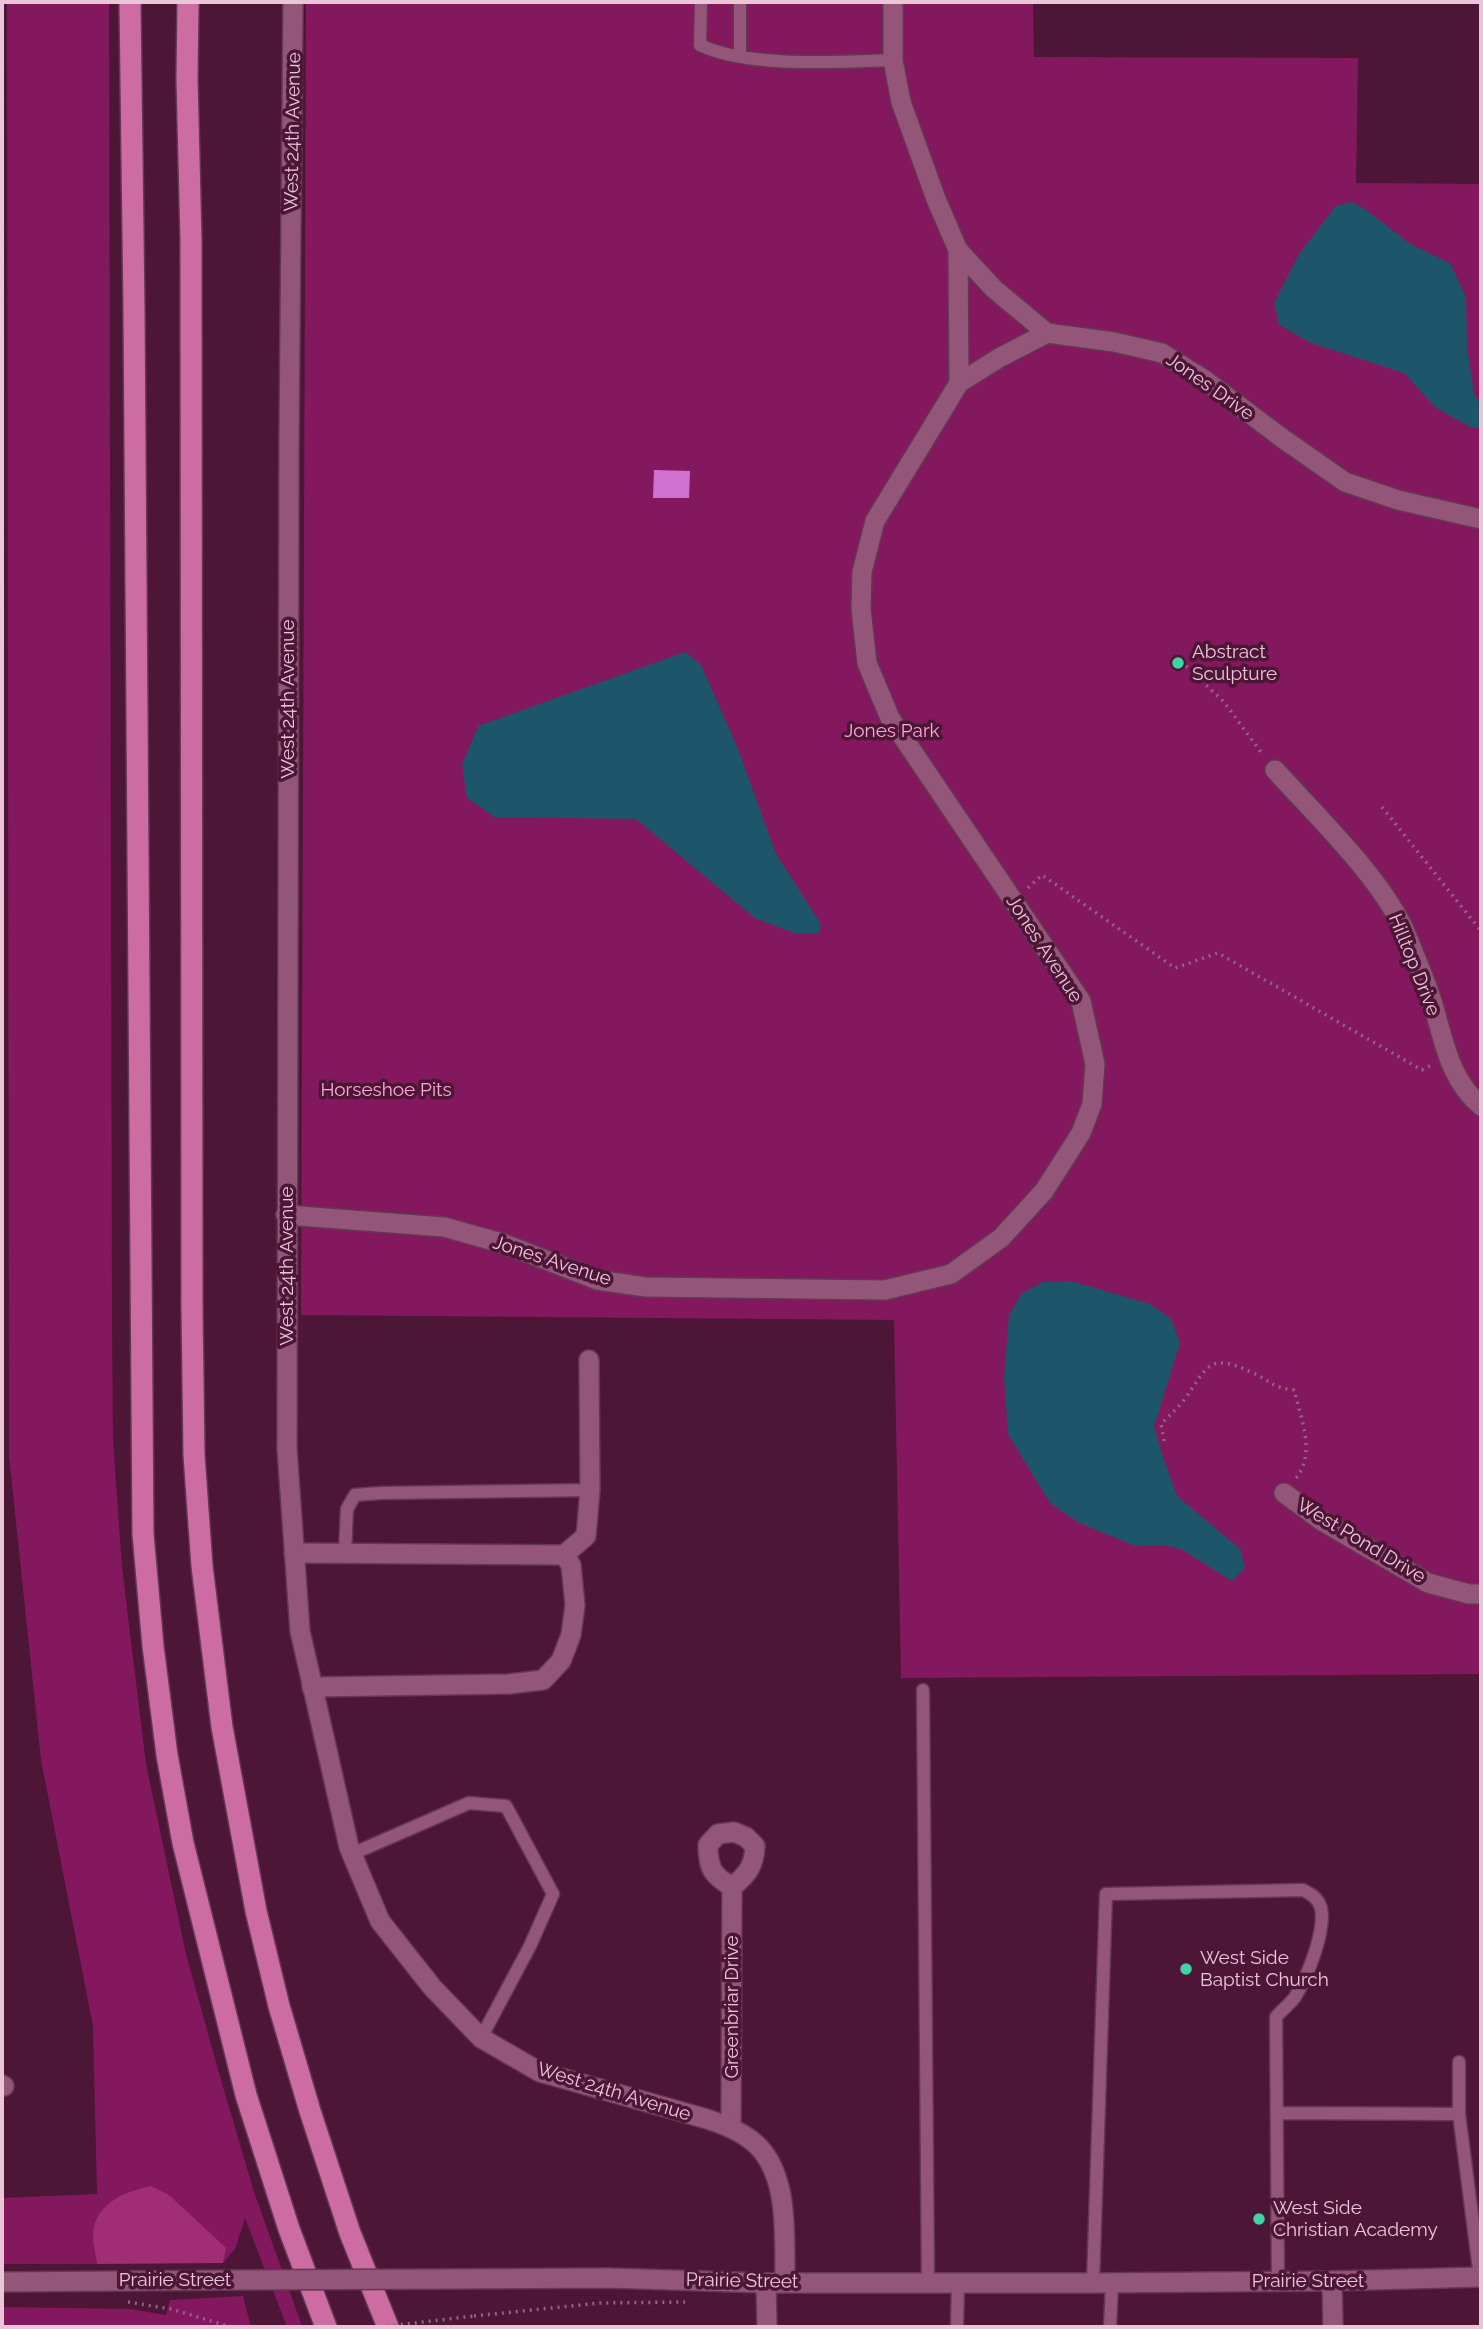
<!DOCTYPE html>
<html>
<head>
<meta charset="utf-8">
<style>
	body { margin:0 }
	#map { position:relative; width:1483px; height:2329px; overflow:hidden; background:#4d1637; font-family:Raleway,sans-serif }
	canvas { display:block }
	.frame { position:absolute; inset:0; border:4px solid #eac6d8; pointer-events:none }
</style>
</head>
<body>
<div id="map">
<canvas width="1483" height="2329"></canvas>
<div class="frame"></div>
</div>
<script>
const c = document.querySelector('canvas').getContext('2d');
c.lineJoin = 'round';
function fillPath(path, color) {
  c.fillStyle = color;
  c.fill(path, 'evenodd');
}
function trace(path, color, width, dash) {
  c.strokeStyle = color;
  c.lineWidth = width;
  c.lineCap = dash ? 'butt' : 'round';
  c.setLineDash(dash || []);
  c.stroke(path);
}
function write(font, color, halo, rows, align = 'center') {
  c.font = font + ' Raleway,sans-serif';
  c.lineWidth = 7;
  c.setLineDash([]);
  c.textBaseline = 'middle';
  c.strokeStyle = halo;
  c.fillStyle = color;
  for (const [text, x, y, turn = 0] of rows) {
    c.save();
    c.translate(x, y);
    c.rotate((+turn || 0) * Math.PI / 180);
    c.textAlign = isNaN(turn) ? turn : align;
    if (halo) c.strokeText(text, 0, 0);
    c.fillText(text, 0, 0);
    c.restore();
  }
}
fillPath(new Path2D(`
	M7 2H109L112 1325 113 1440 122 1567 146 1764 186 1954 217 2066 254 2192 302 2326 287 2327 245 2218 235 2249 223 2263 225 2248 151 2186 133 2190 111 2202 93 2236 97 2264H2V2198L97 2194 93 2026 41 1760 9 1455Z
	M306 2H1033L1034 57 1358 58 1356 183 1481 184V1674L901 1678 894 1320 301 1315Z
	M243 2296 251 2327H2V2307L130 2309 166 2315 170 2300Z`), '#84185e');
fillPath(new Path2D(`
	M151 2186 169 2195 226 2248 223 2263 97 2264C96 2255 93 2245 93 2236 93 2205 124 2191 151 2186Z`), '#a02d75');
fillPath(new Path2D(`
	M1351 202 1365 209 1410 244 1450 263 1466 297 1467 347 1474 394 1481 404V428L1470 427 1436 408 1404 373 1311 343 1279 325 1274 303 1299 254 1336 206Z
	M685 652 701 665 738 749 776 854 821 924 819 933 798 934 756 919 636 819 494 817 467 798 462 765 478 726Z
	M1071 1281 1150 1304 1171 1319 1180 1343 1154 1427 1164 1460 1177 1496 1240 1549 1245 1568 1232 1581 1181 1549 1162 1545 1135 1546 1079 1523 1050 1503 1008 1434 1004 1377 1009 1315 1022 1293 1043 1282Z`), '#1d556a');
fillPath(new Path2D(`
	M654 470 690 471 689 498H653Z`), '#cf71d1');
const service = new Path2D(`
	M701 2 700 45C748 68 839 62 893 60
	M740 56V2
	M345 1553 347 1509 355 1495 381 1493 590 1490
	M923 1690 928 2283
	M352 1854 469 1803 506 1806 553 1894 530 1946 481 2038
	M1459 2062V2114L1480 2277
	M1277 2113 1459 2114
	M1093 2283 1106 1894 1303 1890C1311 1894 1318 1898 1321 1908 1326 1931 1307 1978 1295 1997 1290 2004 1282 2010 1276 2017L1278 2281
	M957 2327 958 2283
	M1110 2327 1112 2283`);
const minor = new Path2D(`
	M893 2V60L901 102 936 199 958 250 994 289 1047 333 1114 342 1162 353 1205 380 1282 438 1345 482 1398 500 1481 519
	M959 383 999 358 1047 333
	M1275 770C1316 815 1376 873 1403 927 1412 948 1421 970 1429 992 1443 1032 1446 1077 1481 1106
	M286 1215 444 1227 505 1244 597 1280 646 1287 885 1290 951 1274 1001 1238 1044 1191 1081 1133 1092 1104 1095 1064 1081 1001 890 718 867 663 861 609 862 572 875 521 959 383 958 250
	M1284 1493 1322 1521 1428 1583 1469 1594H1481
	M294 1553 564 1555 586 1536 590 1490 589 1360
	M312 1687 509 1684 543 1680 561 1661 571 1635 575 1605 571 1565 564 1555
	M734 1832 746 1837 755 1846C754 1866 748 1874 732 1887 712 1875 708 1868 708 1845L718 1834Z
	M2 2085 4 2086
	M731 2127 732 1887
	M1332 2281 1333 2327
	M766 2283 767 2327`);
const tertiary = new Path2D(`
	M293 2 289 441 287 1449 300 1631 349 1847 380 1921 432 1987 481 2038 540 2072 707 2119C723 2124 738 2130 751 2140 791 2170 784 2239 785 2283
	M448 2279 609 2278 766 2283H1093L1332 2281 1481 2277
	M2 2282 238 2280`);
const motorway = new Path2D(`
	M130 2 134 310 143 1534 153 1646 167 1755 183 1843 246 2095 289 2229 326 2327
	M188 2 187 79 191 240 192 1307 194 1455 202 1566 222 1727 256 1911 279 2006 310 2111 350 2233 388 2327`);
trace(service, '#643753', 15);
trace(minor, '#643753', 22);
trace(tertiary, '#643753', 22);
trace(motorway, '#643753', 24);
trace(new Path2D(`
	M1186 666 1224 702 1263 755
	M1382 807 1481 931
	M1028 888 1042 875 1175 968 1218 953 1422 1070 1433 1064
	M1164 1441 1161 1424C1169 1416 1177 1409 1184 1400 1207 1369 1207 1351 1251 1372 1271 1381 1270 1387 1294 1390 1301 1418 1316 1454 1296 1478
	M128 2302 171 2309 231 2327
	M474 2316 600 2303 685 2302`), '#93657f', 3.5, [2, 5]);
trace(service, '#935678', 12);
trace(minor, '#935678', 19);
trace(tertiary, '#935678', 19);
trace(motorway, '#cd6ba3', 21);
const tertiaryBridge = new Path2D(`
	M238 2280 448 2279`);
trace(tertiaryBridge, '#643753', 22, []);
trace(new Path2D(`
	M380 2327 474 2316`), '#93657f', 3.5, [2, 5]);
trace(tertiaryBridge, '#935678', 19);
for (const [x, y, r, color] of [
	[1178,663,7,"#3ed4a3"],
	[1186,1969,7,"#3ed4a3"],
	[1259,2219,7,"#3ed4a3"]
]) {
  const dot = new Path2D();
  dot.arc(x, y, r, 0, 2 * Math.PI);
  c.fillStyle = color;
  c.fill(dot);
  trace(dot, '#4d1637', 2.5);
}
write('19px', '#eac6d8', '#4d1637', [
	["West 24th Avenue",293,132,-89],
	["Jones Drive",1210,387,35],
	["West 24th Avenue",288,699,-90],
	["Jones Avenue",1044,949,57],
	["Hilltop Drive",1414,965,68],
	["Jones Avenue",552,1261,18],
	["West 24th Avenue",287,1266,-90],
	["West Pond Drive",1361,1541,31],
	["Greenbriar Drive",732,2007,-90],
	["West 24th Avenue",614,2092,17],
	["Prairie Street",175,2280],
	["Prairie Street",742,2281,1],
	["Prairie Street",1308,2281]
]);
write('19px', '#eac6d8', '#4d1637', [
	["Abstract",1192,652],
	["Sculpture",1192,674],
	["West Side",1200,1958],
	["Baptist Church",1200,1980],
	["West Side",1273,2208],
	["Christian Academy",1273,2230]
], 'left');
write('19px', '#ffa7d6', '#4d1637', [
	["Jones Park",892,731],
	["Horseshoe Pits",386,1090]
]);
</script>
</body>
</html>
